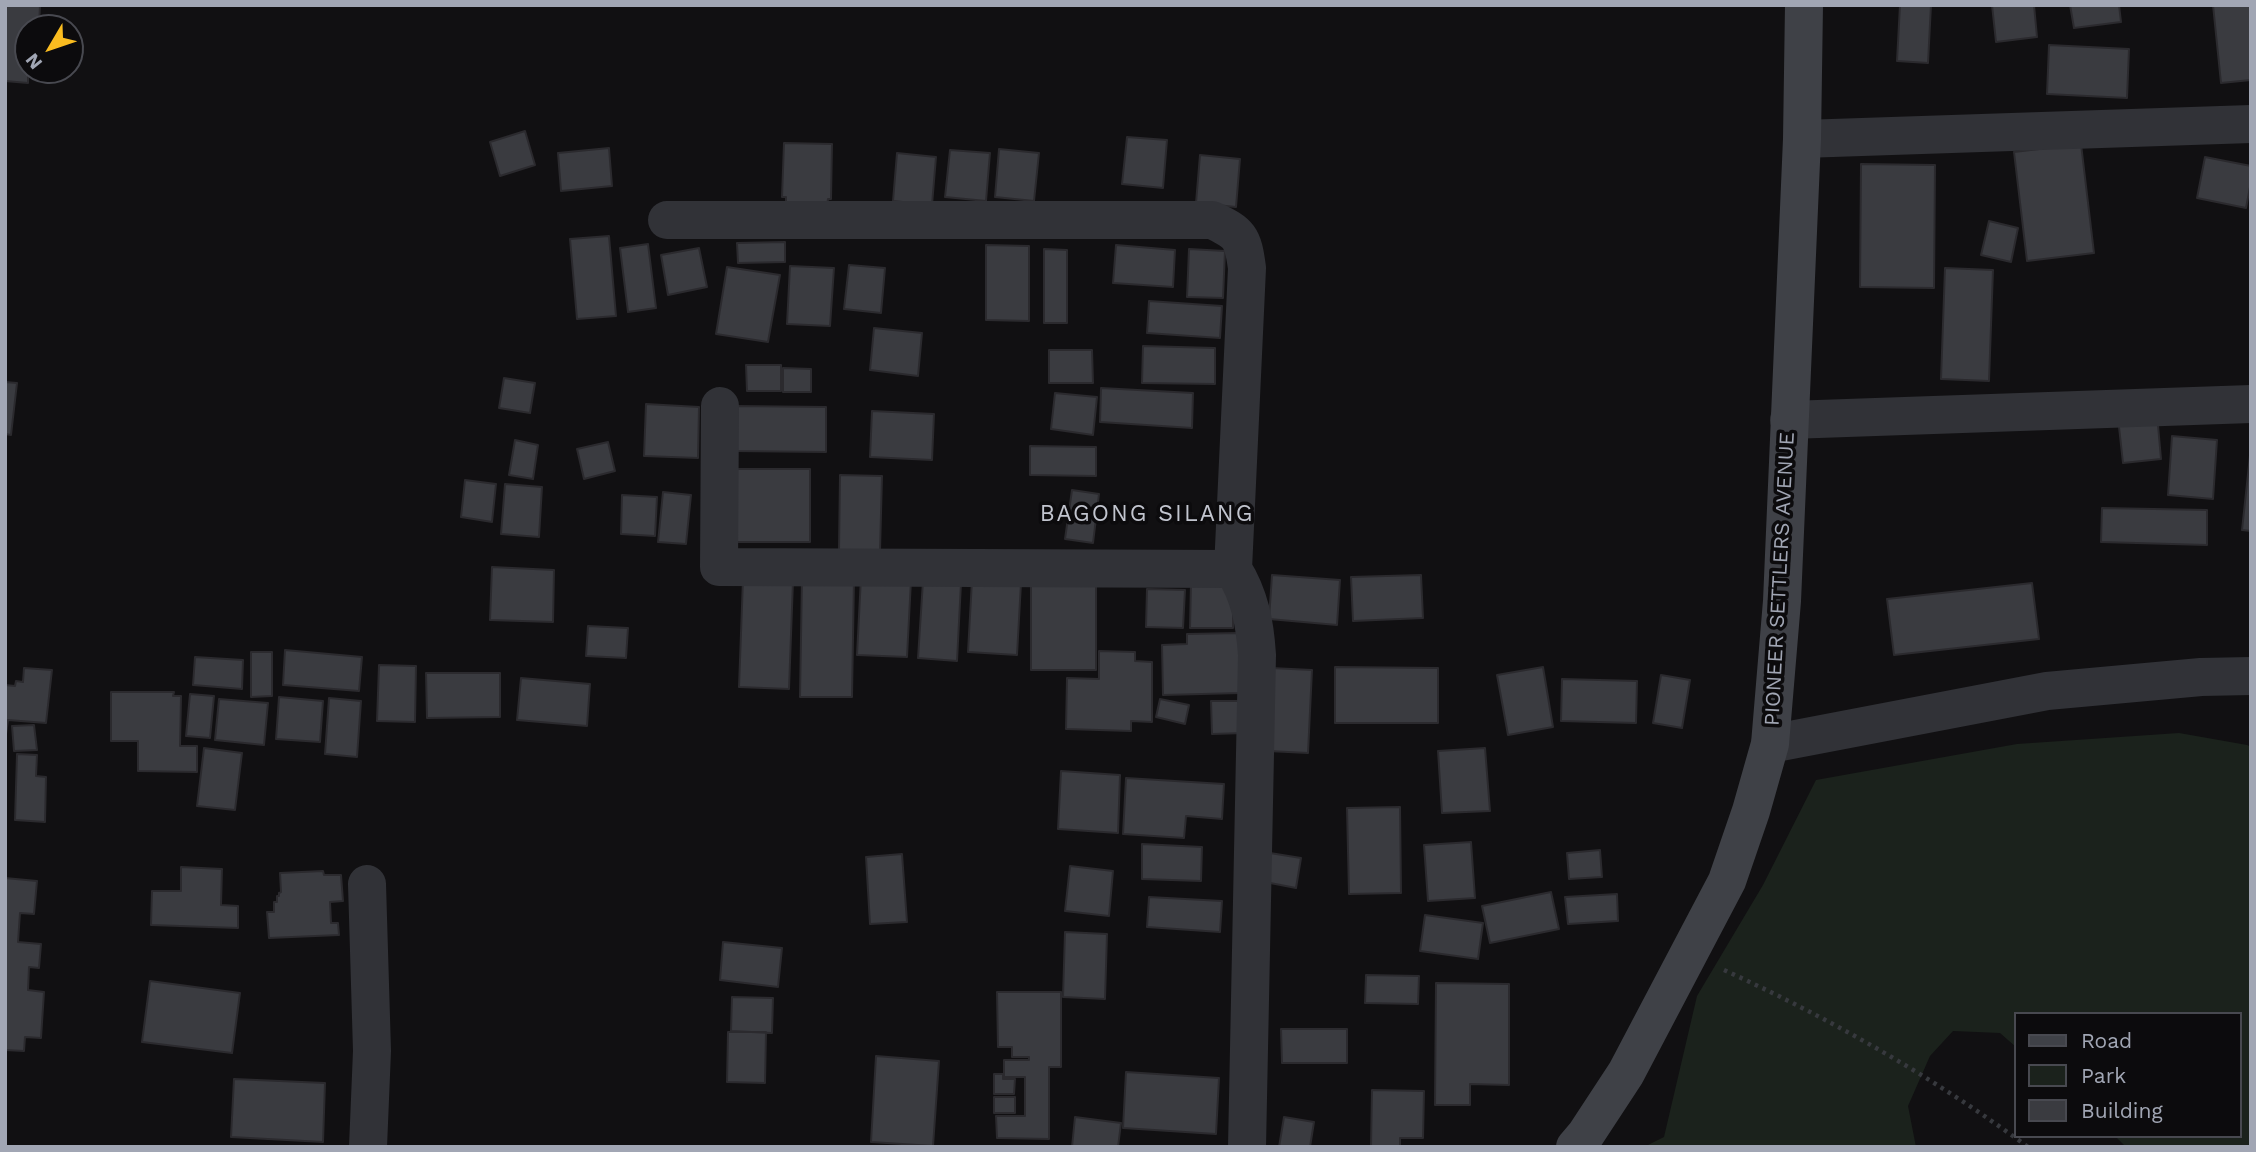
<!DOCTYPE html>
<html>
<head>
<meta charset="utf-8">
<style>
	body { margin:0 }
	#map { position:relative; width:2256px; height:1152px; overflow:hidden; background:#111012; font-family:"Work Sans",sans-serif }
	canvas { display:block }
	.frame { position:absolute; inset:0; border:7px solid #a1a6b4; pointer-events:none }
	.legend { position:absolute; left:2014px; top:1012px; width:228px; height:126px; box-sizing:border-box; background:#0c0b0d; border:2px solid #484950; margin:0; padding:9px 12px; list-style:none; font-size:21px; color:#a1a6b4 }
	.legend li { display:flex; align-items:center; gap:14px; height:35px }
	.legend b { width:35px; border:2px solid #484950 }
	.north { position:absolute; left:14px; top:14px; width:70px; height:70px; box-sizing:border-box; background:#0c0b0d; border:2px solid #484950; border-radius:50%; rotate:231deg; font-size:19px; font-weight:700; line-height:28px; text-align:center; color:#a1a6b4 }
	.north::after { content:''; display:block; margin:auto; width:24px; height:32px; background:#fabc20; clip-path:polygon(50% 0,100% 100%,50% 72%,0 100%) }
</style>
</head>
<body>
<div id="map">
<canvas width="2256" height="1152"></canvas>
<div class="frame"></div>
<ul class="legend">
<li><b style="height:9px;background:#3f4147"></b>Road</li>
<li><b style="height:19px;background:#1b221c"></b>Park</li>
<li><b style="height:19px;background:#3a3b40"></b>Building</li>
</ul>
<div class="north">N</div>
</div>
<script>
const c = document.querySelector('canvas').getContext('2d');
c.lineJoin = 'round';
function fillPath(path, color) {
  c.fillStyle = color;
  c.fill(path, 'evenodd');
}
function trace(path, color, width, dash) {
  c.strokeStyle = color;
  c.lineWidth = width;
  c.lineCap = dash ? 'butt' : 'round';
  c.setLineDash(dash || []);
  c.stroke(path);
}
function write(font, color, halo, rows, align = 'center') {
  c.font = font + ' "Work Sans",sans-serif';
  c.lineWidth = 7;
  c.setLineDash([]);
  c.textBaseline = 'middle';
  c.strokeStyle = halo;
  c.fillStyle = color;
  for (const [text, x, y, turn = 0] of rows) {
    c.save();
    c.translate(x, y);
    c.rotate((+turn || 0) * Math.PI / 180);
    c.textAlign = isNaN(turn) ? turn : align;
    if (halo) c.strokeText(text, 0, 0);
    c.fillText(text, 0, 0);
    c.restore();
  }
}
fillPath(new Path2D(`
	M2179 733 2247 745 2251 747V1147H2126L2115 1136H2240V1014H2016V1047L2000 1033 1953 1031 1930 1056 1908 1106 1916 1147H1644L1664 1137 1697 996 1763 885 1816 780 2017 744Z`), '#1b221c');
const building = new Path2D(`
	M5 5H40L39 28H28V83L5 81Z
	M1900 5H1931L1928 63 1897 61Z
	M1992 5H2034L2037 37 1996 42Z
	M2070 5H2119L2121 22 2074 28Z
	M2213 5H2251V80L2221 83Z
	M2049 45 2129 49 2127 98 2047 94Z
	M525 131 535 165 500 176 490 142Z
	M1127 137 1167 140 1163 188 1122 184Z
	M784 143 832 144 831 199H828L827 206 786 205V197H782Z
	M2081 144 2094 253 2027 261 2014 152Z
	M609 148 612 186 561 191 558 153Z
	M999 149 1039 153 1034 201 995 197Z
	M950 150 990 153 986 201 945 197Z
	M897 153 936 157 932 205 893 201Z
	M1200 155 1240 159 1236 207 1196 203Z
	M2205 157 2251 166V182L2246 208 2197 198Z
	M1861 164 1935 165 1934 288 1860 287Z
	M1989 221 2018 228 2011 262 1981 255Z
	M609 236 616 316 577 319 570 239Z
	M785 242V262L738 263 737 243Z
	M648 244 656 308 628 312 620 248Z
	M986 245 1029 246V321L986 320Z
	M1116 245 1175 250 1173 287 1113 283Z
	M699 248 707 287 668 295 661 255Z
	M1044 249 1067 250V323H1044Z
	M1189 249 1225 251 1223 298 1187 297Z
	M849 265 885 268 881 313 844 309Z
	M790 266 834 268 830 326 787 324Z
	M727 267 780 275 768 342 716 334Z
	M1945 268 1993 270 1989 381 1941 379Z
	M1149 301 1222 306 1220 338 1147 333Z
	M874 328 922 333 918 376 870 370Z
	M1143 346 1215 348V384L1142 383Z
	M1049 350H1092L1093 383H1049Z
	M746 365H781V391H747Z
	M783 368 811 369V392H783Z
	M504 378 535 383 530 413 499 408Z
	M5 382 17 383 11 435 5 434Z
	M1101 388 1193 393 1192 428 1100 422Z
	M1055 393 1097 397 1093 435 1051 429Z
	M646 404 699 407 698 458 644 456Z
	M735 406 826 407V452L734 451Z
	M872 411 934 414 932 460 870 457Z
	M2157 414 2161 459 2123 463 2118 418Z
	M2172 436 2217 440 2213 499 2168 495Z
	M515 440 538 445 533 479 509 475Z
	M608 442 615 471 584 479 577 449Z
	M1030 446 1096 447V476L1030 475Z
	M2251 446V531L2242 530Z
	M732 469H810V542H733Z
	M840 475 882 476 880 551 839 550Z
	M465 480 496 484 492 522 461 517Z
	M505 484 542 487 539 537 501 534Z
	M1072 490 1099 494 1093 543 1065 539Z
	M663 492 691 495 686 544 658 542Z
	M622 495 657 497 655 536 621 534Z
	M2102 508 2207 510V545L2101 542Z
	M492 567 554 570 553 622 490 620Z
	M1272 575 1340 580 1337 625 1269 619Z
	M1421 575 1423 618 1353 621 1351 577Z
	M802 577 854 578 852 697H800Z
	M861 577 911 580 907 657 857 655Z
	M743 579 793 581 789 689 739 687Z
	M972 580 1021 583 1017 655 968 652Z
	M923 581 961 583 957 661 918 658Z
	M1031 582 1096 583V670H1031Z
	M1191 582 1233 583V628H1190Z
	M2032 583 2039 639 1894 655 1887 599Z
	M1147 589 1185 590 1183 628 1146 627Z
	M588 626 628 628 626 658 586 656Z
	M1239 633 1241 693 1163 695 1162 645 1187 644V634Z
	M285 650 362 657 359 691 283 685Z
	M1099 651 1135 652V661L1152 662V722L1131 721V731L1066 729 1067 678 1099 679Z
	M251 652H272V696L251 697Z
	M195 657 243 660 242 689 193 685Z
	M379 665 416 666 415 722 377 721Z
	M1335 667 1438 668V723H1335Z
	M1543 667 1553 727 1508 735 1497 675Z
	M24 668 52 670 46 723 8 720 5 741V685L15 686 16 681 23 682Z
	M1271 668 1312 670 1308 753 1268 751Z
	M426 673H500V717L427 718Z
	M1661 675 1690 680 1682 728 1653 723Z
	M521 678 590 684 587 726 517 720Z
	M1562 679 1637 681 1636 723 1561 721Z
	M111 692H174L173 696H181L180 746H197V772L138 771V741H111Z
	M190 694 214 696 210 738 186 736Z
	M279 697 323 701 320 742 276 739Z
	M329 698 361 701 357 757 325 754Z
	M219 699 268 703 264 745 215 740Z
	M1160 699 1189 705 1185 724 1156 717Z
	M1211 701H1244L1245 733 1212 734Z
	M34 725 37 750 14 751 12 726Z
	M204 748 242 753 235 810 197 806Z
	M1485 748 1490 811 1442 813 1438 751Z
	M17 754 37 755 36 776 46 777 45 822 15 820Z
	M1061 771 1120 775 1118 833 1058 829Z
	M1126 778 1224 784 1222 819 1186 816 1184 838 1123 834Z
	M1400 807 1401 893 1349 894 1347 808Z
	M1471 842 1475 898 1428 901 1424 845Z
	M1142 844 1202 847 1201 881 1142 879Z
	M1600 850 1602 877 1569 879 1567 853Z
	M1270 853 1301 858 1296 888 1265 882Z
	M902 854 907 922 870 924 866 857Z
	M1070 866 1113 871 1109 916 1065 911Z
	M181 867 222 869 221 905 238 906V928L151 925 152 891H181Z
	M323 871 324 875H341L343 901 330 902 331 923H338L339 935 269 938 267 912H274V902H277V896H279V893L281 892 280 873Z
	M5 878 37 881 34 914 20 913 18 942 41 944 39 968 29 967 28 990 44 992 41 1038 25 1037 24 1051 5 1050Z
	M1551 892 1559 929 1490 943 1482 906Z
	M1617 894 1618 921 1568 924 1565 897Z
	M1149 897 1222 901 1220 932 1147 927Z
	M1425 915 1483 923 1478 959 1420 951Z
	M1065 932 1107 934 1105 999 1063 997Z
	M723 942 782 948 778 987 720 980Z
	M1366 975 1419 976 1418 1004 1365 1003Z
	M150 981 240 993 232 1053 142 1042Z
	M1436 983 1509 984V1085L1470 1084V1105H1435Z
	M997 992H1061V1067H1049V1139L997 1138 996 1116H1025V1077H1004V1060H1029V1057H1012V1047H998Z
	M732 997 773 998 772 1033 731 1031Z
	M1281 1029H1347V1063H1282Z
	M728 1032H766L765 1083 727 1082Z
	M876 1056 939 1061 933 1146 871 1142Z
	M1126 1072 1219 1078 1216 1134 1123 1128Z
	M994 1074H1003V1079H1015L1014 1094H994Z
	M234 1079 325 1083 323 1142 231 1137Z
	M1372 1090 1424 1091 1423 1138H1400V1147H1371Z
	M994 1097H1015V1113H994Z
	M1075 1117 1121 1123 1118 1147H1072Z
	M1284 1117 1314 1122 1310 1147H1279Z`);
fillPath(building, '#3a3b40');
trace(building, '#2b2a2e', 2);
trace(new Path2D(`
	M1724 970C1831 1019 1933 1077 2028 1147`), '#37393e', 4.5, [3.5, 5]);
trace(new Path2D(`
	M1802 139 2251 124
	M667 220H1212C1240 233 1243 237 1247 268L1233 569C1250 596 1255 624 1257 655L1247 1147
	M720 406 719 567 1233 569
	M1789 420 2251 404
	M1770 744 2047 691 2201 677 2251 676
	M367 884 372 1051 368 1147`), '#313237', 38);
trace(new Path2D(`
	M1575 1147 1586 1134 1626 1073 1727 881 1751 811 1770 744 1782 601 1802 139 1804 5`), '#3f4147', 38);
write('21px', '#a1a6b4', '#0c0b0d', [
	["PIONEER SETTLERS AVENUE",1780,579,-87]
]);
c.letterSpacing = '2px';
write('23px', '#c2c5cf', '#0c0b0d', [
	["BAGONG SILANG",1147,514]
]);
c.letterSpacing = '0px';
</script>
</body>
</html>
